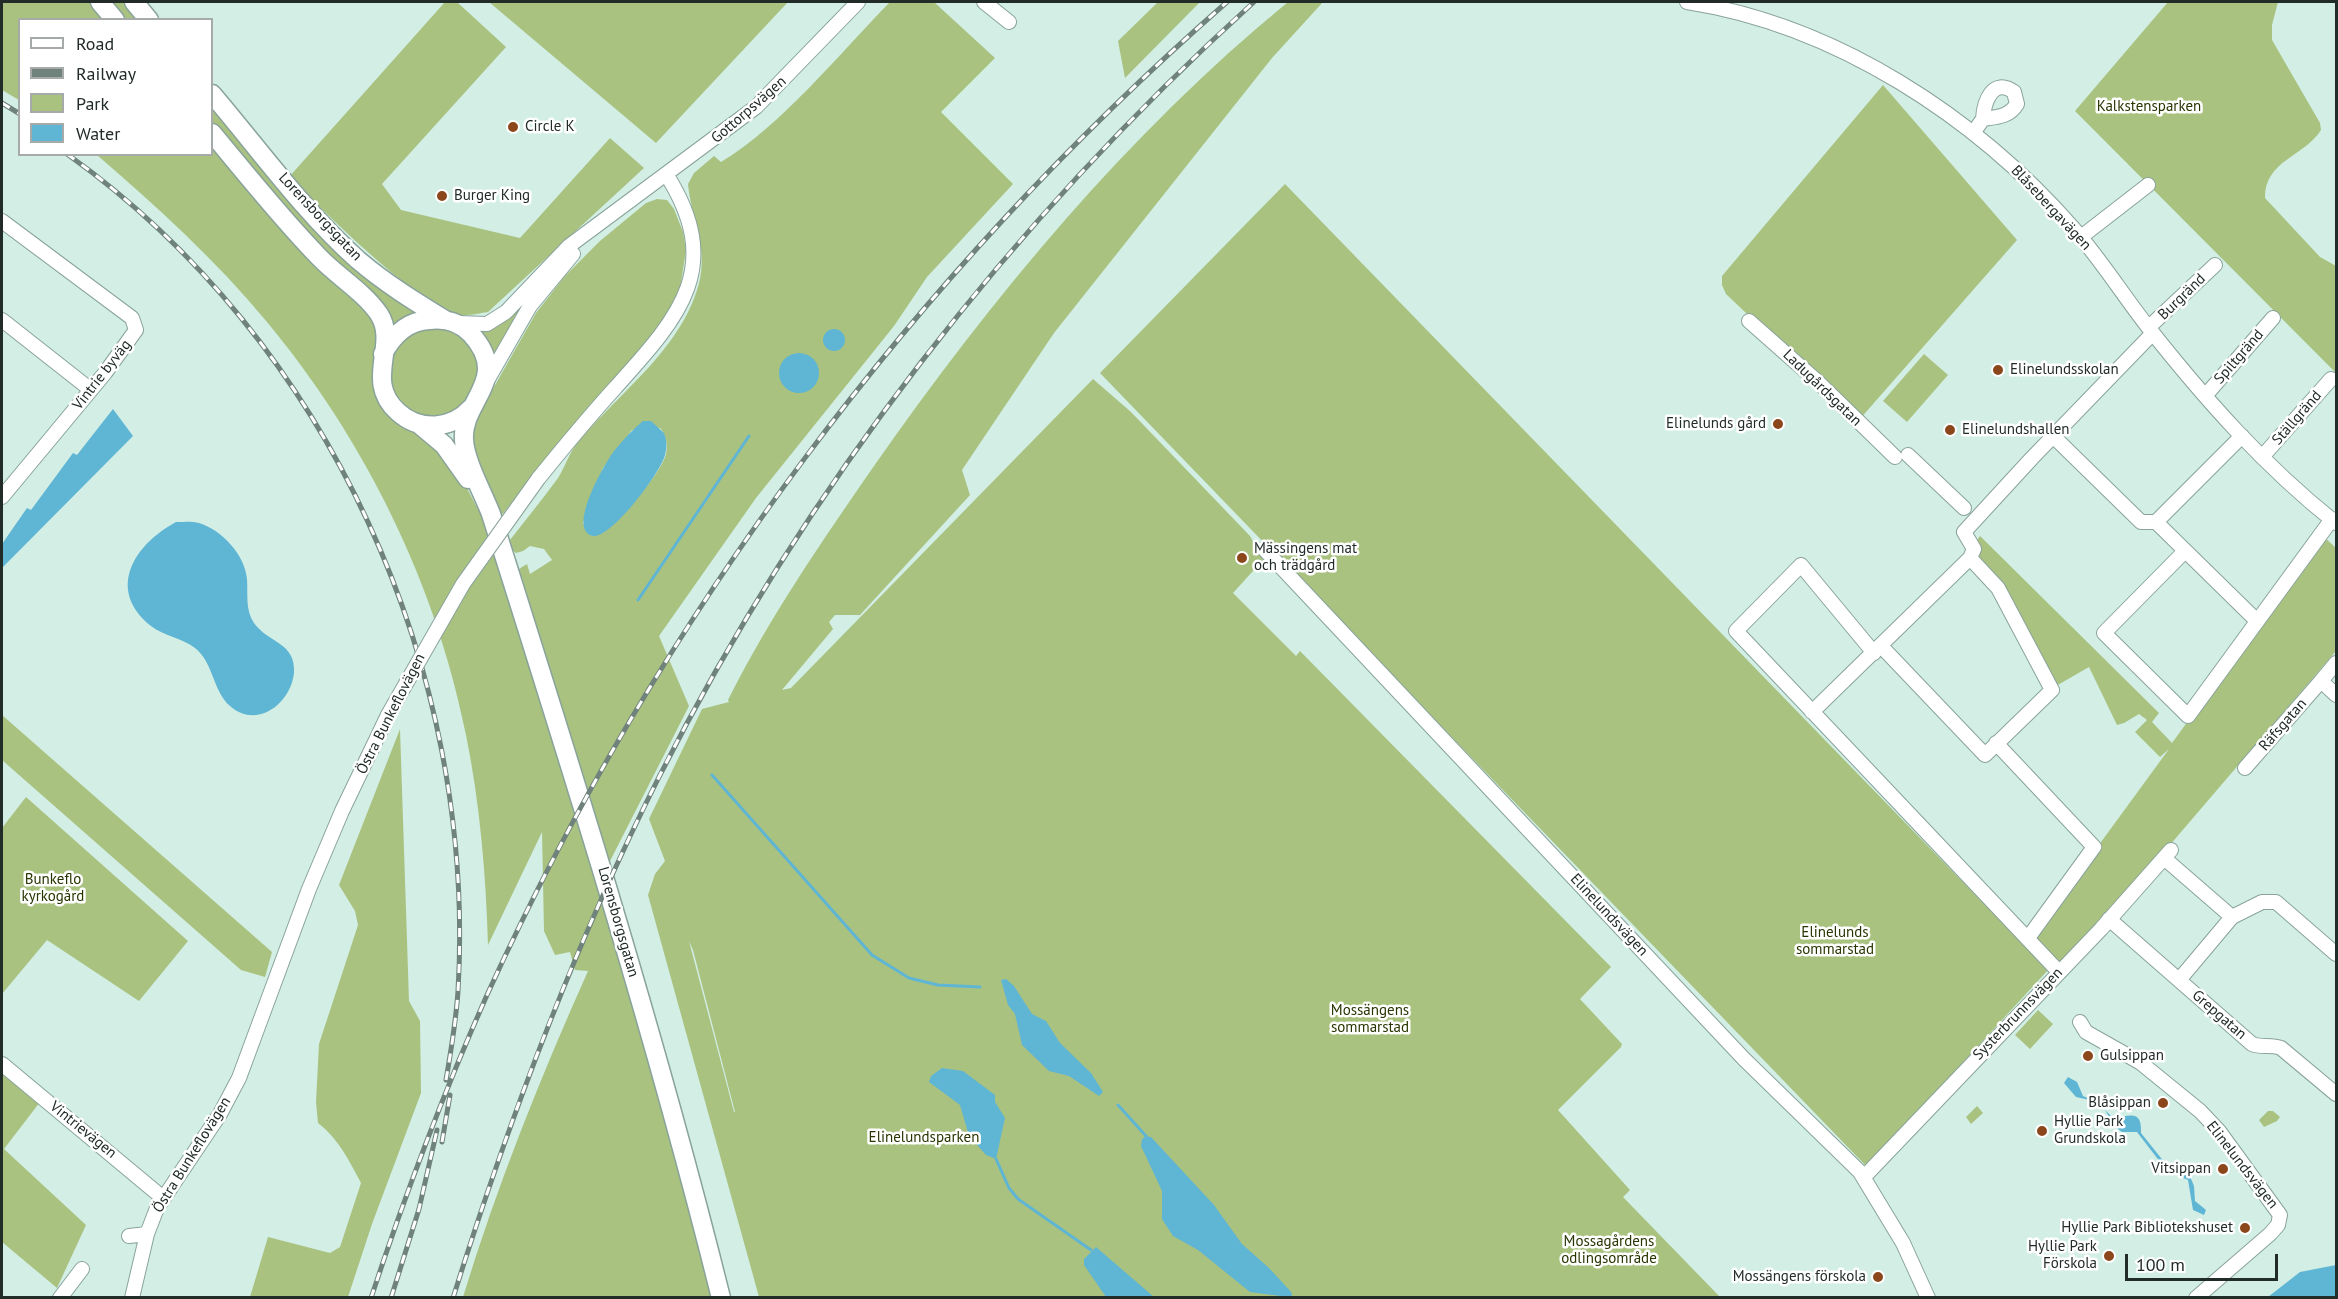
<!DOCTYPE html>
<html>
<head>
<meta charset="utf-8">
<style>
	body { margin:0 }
	#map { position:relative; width:2338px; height:1299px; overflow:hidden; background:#d2eee5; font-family:"PT Sans",sans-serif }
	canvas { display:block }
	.frame { position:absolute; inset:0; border:3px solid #212b28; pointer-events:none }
	.legend { position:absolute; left:18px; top:18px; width:195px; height:138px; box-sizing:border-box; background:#fff; border:2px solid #a6aaa9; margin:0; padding:8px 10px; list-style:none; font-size:18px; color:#212b28 }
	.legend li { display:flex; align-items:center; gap:12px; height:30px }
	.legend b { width:30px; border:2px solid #a6aaa9 }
	.scale { position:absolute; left:2125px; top:1254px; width:153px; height:27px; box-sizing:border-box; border:3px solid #212b28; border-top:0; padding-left:8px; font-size:18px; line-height:21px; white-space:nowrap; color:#212b28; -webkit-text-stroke:4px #fff; paint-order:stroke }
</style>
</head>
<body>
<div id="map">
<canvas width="2338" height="1299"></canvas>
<div class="frame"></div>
<ul class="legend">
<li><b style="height:8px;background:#fff"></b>Road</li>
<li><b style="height:8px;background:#70827c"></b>Railway</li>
<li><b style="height:16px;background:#aac280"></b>Park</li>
<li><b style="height:16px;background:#5fb5d4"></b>Water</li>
</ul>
<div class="scale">100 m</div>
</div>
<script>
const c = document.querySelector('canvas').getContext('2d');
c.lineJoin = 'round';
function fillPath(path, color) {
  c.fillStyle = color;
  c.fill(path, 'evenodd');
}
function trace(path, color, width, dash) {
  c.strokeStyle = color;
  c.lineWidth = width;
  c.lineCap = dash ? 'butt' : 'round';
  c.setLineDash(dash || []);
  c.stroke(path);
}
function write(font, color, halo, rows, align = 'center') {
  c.font = font + ' "PT Sans",sans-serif';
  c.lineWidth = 5;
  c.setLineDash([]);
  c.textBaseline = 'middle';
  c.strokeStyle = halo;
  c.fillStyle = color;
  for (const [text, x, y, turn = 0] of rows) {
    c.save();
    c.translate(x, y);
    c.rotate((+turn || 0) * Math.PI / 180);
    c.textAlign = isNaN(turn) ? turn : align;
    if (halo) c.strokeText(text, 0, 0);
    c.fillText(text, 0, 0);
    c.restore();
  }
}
fillPath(new Path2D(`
	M2 2H93L105 19 20 20 19 100 2 90Z
	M109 2H125L140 19H123Z
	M445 2H457L506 47 382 184 401 210 520 238 610 138 644 168 488 312C480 313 469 316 461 315 421 310 321 208 289 177Z
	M489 2H788L656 143Z
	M890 2H934L995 58 941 112 1013 184 927 277 894 326 756 498 659 636 689 706 609 863 519 569 527 564 530 574 552 560 544 549 530 546 523 551 516 553 510 548V540C526 519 543 499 558 478 565 467 569 453 578 442 620 392 685 346 700 279 707 245 691 217 688 184L694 173 714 156 721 162C778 129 843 50 890 2ZM660 428C666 435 668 444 666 454 662 472 610 536 592 536L583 523 603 468 632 430Z
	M1158 2H1200L1125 78 1118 41Z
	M1288 2H1323L1272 58 1054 333 962 470 970 495 860 615H835L829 622 833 629 782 690 791 688 1093 379 1131 412 1250 536 1263 560 1233 593 1296 656 1300 651 1611 967 1580 999 1622 1044 1621 1047 1558 1110 1630 1190 1623 1197 1720 1297H759L648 895 655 874 665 861 649 819 702 709 729 702 728 700C769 618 822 541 874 466 992 297 1128 133 1288 2ZM689 941 693 950 735 1112H734Z
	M2168 2H2278L2272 25V40L2320 123 2321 130C2305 156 2264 161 2265 198L2320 257 2336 266V373L2075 111Z
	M1883 85 2017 240 1859 420 1726 294 1722 285V276Z
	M212 103 421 314 393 329 212 125Z
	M212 142 329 276 372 318 378 329 374 367 425 436 458 471 483 519C566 776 644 1036 713 1297H463C497 1186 540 1078 588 971L575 970 570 952 555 955 544 931 542 832 488 945C486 875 480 804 466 735 436 584 365 440 267 322 216 260 157 207 97 155L212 154Z
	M1285 184 2025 946 2169 749 2160 757 2135 732 2147 720 2139 714 2124 723 2117 725 2089 667 2056 686 2018 619 1968 553 1980 536 2159 713 2152 722 2172 743 2323 536 2336 548V651L2068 964 2059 972 2031 952 2048 970 1867 1167 1100 373Z
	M657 199 667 200 674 209 683 232 686 250 679 296 645 347 591 405 501 516 471 440 472 427 478 415 536 313 565 276 600 241 646 203Z
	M542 281 494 358 479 333C507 324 523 302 542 281Z
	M389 372a45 45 0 1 1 90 0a45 45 0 1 1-90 0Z
	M1924 354 1948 375 1907 422 1883 401Z
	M2 715 272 952 265 977 241 970 2 760Z
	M400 729 409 1001 420 1021 421 1093 372 1224 348 1297H250L268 1237 330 1253 340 1247 361 1183C350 1162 338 1138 318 1123L316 1102 319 1044 358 925 355 911 339 885Z
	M26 797 188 941 139 1001 47 940 2 994V828Z
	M2038 1010 2053 1024 2030 1049 2015 1035Z
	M2 1073 40 1102 4 1149 86 1225 57 1288 2 1242Z
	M1977 1106 1983 1113 1971 1124 1966 1117Z
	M2268 1111H2273L2280 1117 2277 1121 2264 1127 2259 1120Z`), '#aac280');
fillPath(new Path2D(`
	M823 340a11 11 0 1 1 22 0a11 11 0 1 1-22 0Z
	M779 373a20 20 0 1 1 40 0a20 20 0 1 1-40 0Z
	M113 409 133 436 2 568V544L27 508 31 510 73 453 77 455Z
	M643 421H651L664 433C667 440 667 448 665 455 661 472 611 539 593 536 566 530 605 463 614 451 623 440 632 430 643 421Z
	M176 522C183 522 192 521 199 523 222 530 245 555 247 579 248 594 245 610 254 623 268 643 296 642 294 673 291 703 257 730 230 706 212 690 214 663 195 648 182 638 164 636 151 626 105 589 135 544 176 522Z
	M1006 979 1014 986 1032 1014 1046 1021 1060 1043 1091 1073 1103 1092 1099 1096 1069 1076 1049 1071 1022 1045 1015 1014 1008 1005 1001 980Z
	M942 1068 963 1071 995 1095V1102L1005 1118 996 1159 986 1155 969 1136 960 1105 929 1082 931 1076Z
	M2068 1077 2077 1082 2083 1096C2094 1100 2103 1107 2111 1116 2127 1119 2142 1106 2141 1133L2169 1168 2189 1174 2194 1186 2195 1201 2206 1210 2204 1215 2193 1210 2188 1180 2167 1171 2137 1132H2122L2115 1127 2105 1110 2090 1100 2076 1097 2064 1083Z
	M1146 1136 1151 1137 1214 1205 1242 1244 1269 1268 1292 1293 1288 1297 1250 1292 1198 1250 1173 1236 1162 1219V1191L1141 1146 1142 1139Z
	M1096 1247 1154 1297H1106L1084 1265V1259Z
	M2336 1265V1297H2268L2300 1272Z`), '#5fb5d4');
trace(new Path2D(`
	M638 600 749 436
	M712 775 872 955 909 978 938 985 980 987
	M1118 1105 1146 1136
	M996 1159 1009 1188 1018 1199 1091 1250
	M1290 1295 1292 1298`), '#5fb5d4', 3);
const minor = new Path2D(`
	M984 2 1009 22
	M1687 2C1836 25 1976 117 2074 229 2101 260 2123 295 2148 327 2204 398 2265 467 2336 523
	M1973 133 1983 119C1997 117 2009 117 2017 104L2014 92C1993 77 1984 101 1983 119
	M2 221 132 318 136 330 105 373 2 497
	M2081 237 2148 185
	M2 320 91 390
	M1749 321 1818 382 1895 457
	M458 323 487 324 506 312 569 246 756 107 858 2
	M2149 327 2215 265
	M488 379 530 306 573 254
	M2205 396 2273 318
	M2053 436 2141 522H2156
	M2242 436 2156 522 2257 621
	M1908 455 1964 508
	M2262 457 2331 379
	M538 479C563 448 588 418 615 388 678 318 726 268 666 174
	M1264 549 1744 1059 1860 1172 1903 1243 1928 1298
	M2185 551 2104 633 2188 716 2332 519
	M1881 646 1985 755 2052 690 1998 588 1970 558
	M1874 653 1801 565 1736 631 2059 972
	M2321 681 2336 663
	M1812 712 1970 558 1974 549 1964 532 2032 458 2153 333
	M1996 743 2094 847 2028 938
	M2245 768 2321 681 2336 695
	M2164 858 2232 917 2262 902H2276L2336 954
	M2109 919 2252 1044C2261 1048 2271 1044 2281 1048L2336 1094
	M2179 980 2232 917
	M2080 1022 2086 1032 2141 1063 2200 1111 2219 1131 2280 1215 2278 1225 2270 1234 2196 1298
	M2 1064 163 1198
	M1864 1177 2101 929 2171 850
	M129 1236 147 1234
	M60 1298 82 1269
	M132 1298 147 1234 157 1208 220 1114 239 1078 309 889 342 811 388 715`);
const major = new Path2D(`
	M100 2 115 20
	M134 2 149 20
	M212 94C259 149 303 211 358 260 385 283 414 301 445 320
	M212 133C247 175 281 218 319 257 337 276 364 292 379 314 399 345 363 381 398 412 420 432 452 429 471 408
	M383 354C393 335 407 321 429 320 444 318 460 322 471 334 512 379 461 401 464 440 465 461 483 493 491 514 573 773 655 1033 721 1298
	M419 424 444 445 468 479`);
trace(minor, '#89a39b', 16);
trace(major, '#89a39b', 21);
trace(minor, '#fff', 14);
trace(major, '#fff', 18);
const rail = new Path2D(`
	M2 103 20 114
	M67 154C330 341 477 671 458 991 456 1021 451 1051 446 1080
	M442 1142 450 1095
	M371 1298C405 1195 443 1094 487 995 660 615 913 277 1227 2
	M391 1298 419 1209 437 1130
	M453 1298C509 1119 574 946 658 779 805 487 1012 221 1254 2`);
trace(rail, '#70827c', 5);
trace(rail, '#fff', 3, [9]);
const minorBridge = new Path2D(`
	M388 715 463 584 538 479`);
trace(minorBridge, '#89a39b', 16, []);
trace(minorBridge, '#fff', 14);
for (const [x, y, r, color] of [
	[513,127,6,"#8b471b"],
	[442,196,6,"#8b471b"],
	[1998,370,6,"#8b471b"],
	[1778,424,6,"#8b471b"],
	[1950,430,6,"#8b471b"],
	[1242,558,6,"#8b471b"],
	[2088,1056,6,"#8b471b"],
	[2163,1103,6,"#8b471b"],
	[2042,1131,6,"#8b471b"],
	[2223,1169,6,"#8b471b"],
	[2245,1228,6,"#8b471b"],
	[2109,1256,6,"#8b471b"],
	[1878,1277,6,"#8b471b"]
]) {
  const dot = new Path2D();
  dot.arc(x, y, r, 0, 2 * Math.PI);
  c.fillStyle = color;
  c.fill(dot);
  trace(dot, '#fff', 2);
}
write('15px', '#273501', '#fff', [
	["Kalkstensparken",2149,107],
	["Bunkeflo",53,880],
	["kyrkogård",53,897],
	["Elinelunds",1835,933],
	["sommarstad",1835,950],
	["Mossängens",1370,1011],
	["sommarstad",1370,1028],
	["Elinelundsparken",924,1138],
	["Mossagårdens",1609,1242],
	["odlingsområde",1609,1259]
]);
write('15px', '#212b28', '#fff', [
	["Gottorpsvägen",749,110,-41],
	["Blåsebergavägen",2051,208,47],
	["Lorensborgsgatan",320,217,47],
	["Burgränd",2182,297,-44],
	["Spiltgränd",2239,357,-49],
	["Vintrie byväg",102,375,-52],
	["Ladugårdsgatan",1822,388,44],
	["Ställgränd",2297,418,-49],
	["Östra Bunkeflovägen",391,714,-63],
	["Räfsgatan",2283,725,-49],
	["Elinelundsvägen",1609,915,47],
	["Lorensborgsgatan",618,922,74],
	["Systerbrunnsvägen",2018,1014,-46],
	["Grepgatan",2219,1015,41],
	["Vintrievägen",83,1130,39],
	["Östra Bunkeflovägen",192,1155,-58],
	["Elinelundsvägen",2242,1165,52]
]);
write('15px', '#212b28', '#fff', [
	["Circle K",525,127],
	["Burger King",454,196],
	["Elinelundsskolan",2010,370],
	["Elinelunds gård",1766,424,"right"],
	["Elinelundshallen",1962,430],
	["Mässingens mat",1254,549],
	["och trädgård",1254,566],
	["Gulsippan",2100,1056],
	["Blåsippan",2151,1103,"right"],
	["Hyllie Park",2054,1122],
	["Grundskola",2054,1139],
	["Vitsippan",2211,1169,"right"],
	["Hyllie Park Bibliotekshuset",2233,1228,"right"],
	["Hyllie Park",2097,1247,"right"],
	["Förskola",2097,1264,"right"],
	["Mossängens förskola",1866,1277,"right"]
], 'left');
</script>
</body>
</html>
